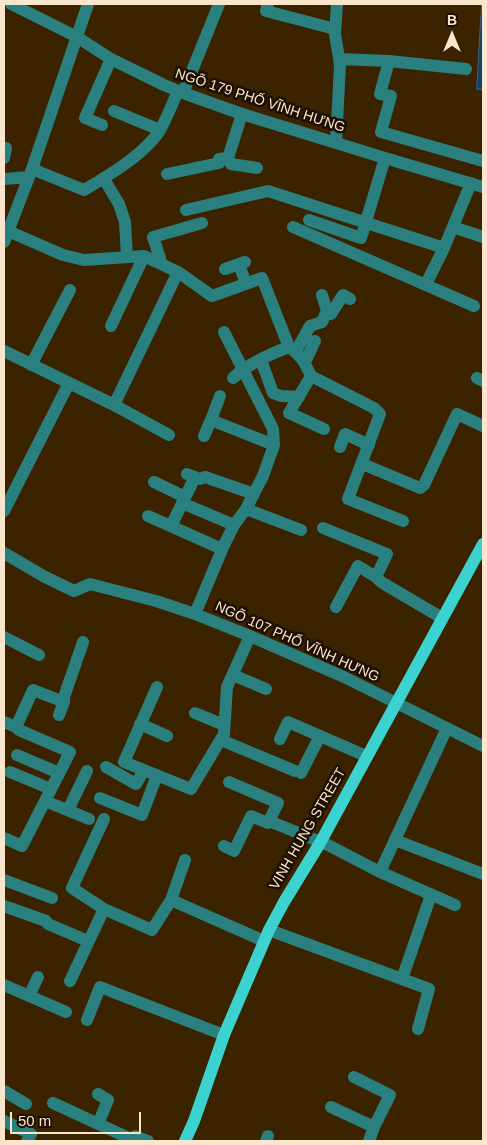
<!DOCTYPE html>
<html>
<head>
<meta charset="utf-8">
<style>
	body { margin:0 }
	#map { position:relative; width:487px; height:1145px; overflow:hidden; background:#3b2300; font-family:Arial,sans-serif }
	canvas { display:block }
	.frame { position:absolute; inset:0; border:5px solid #fae6cd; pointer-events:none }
	.north { position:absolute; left:427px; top:10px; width:50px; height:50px; -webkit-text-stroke:4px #1c0e00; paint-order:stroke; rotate:0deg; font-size:14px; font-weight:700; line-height:20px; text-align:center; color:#fae6cd }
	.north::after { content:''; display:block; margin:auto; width:18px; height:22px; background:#fae6cd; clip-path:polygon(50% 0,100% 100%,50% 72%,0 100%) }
	.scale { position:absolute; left:10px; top:1112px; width:131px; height:22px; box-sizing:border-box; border:2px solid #fae6cd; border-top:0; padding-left:6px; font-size:15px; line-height:18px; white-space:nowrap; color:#fae6cd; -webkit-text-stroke:4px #1c0e00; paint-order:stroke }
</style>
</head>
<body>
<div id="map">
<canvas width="487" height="1145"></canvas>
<div class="frame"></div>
<div class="north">B</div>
<div class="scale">50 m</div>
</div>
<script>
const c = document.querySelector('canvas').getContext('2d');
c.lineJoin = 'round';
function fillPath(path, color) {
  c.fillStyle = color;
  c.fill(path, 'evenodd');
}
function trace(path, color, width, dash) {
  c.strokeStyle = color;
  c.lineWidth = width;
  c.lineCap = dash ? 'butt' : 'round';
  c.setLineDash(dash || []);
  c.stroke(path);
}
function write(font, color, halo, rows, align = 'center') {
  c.font = font + ' Arial,sans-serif';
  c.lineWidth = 5;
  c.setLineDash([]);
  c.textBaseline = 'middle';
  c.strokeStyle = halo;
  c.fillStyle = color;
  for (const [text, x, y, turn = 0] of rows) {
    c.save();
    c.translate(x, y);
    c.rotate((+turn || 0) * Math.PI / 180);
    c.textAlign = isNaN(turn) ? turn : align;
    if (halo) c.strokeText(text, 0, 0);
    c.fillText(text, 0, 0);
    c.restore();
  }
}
const building = new Path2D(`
	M482 4H483V90L477 89Z`);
fillPath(building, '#144070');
trace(building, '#3f628c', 1);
trace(new Path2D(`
	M11 4 77 37 111 59 164 85 183 93 242 114 385 158 483 187
	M268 4 266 11 335 29
	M339 59 389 61 466 69
	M389 61 380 94 391 96 381 132 483 161
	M183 93 219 4
	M114 111 160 130
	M102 125 85 118 111 59
	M336 143 340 65 335 34 337 4
	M4 148H6L4 158
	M228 158 231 164 257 168
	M32 169 84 190C108 176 145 154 160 130 167 118 172 104 178 91
	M167 174 219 163V159L228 158 242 114
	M4 179 29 177
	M104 179 119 204 125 222 127 257
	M186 210 268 191 444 248
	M309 220 361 238 385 158
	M293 227 474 306
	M453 227 483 237
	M8 231 63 255 84 260 144 256 178 272 212 296 262 278 289 347C301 355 305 363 311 376L374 408 380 414 362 462 365 465 420 488 424 485 457 414 483 426
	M4 242 32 169 88 4
	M157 262 160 258 153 237 202 223
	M239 264 246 284
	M225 269 245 262
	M426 284 444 248 471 183
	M327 311 331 314 343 295 350 299
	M111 326 144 256
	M4 351 114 405 169 435
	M296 351 310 326 322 322 327 311 322 295
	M261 360 273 393 281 396 299 397
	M305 362 315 341
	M31 365 70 290
	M311 376 289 413 324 429
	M233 378C248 364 270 354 289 347
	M477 378 483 381
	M220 396 211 420 274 445
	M114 405 178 272
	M204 436 211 420
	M340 447 345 434 369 445
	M362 462 348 499 403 521
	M187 474 200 479 205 477 254 494
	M154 482 185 497
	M182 503 234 525
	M246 509 301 530
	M4 511 69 383
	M148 516 222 549
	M171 526 195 477
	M323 528 387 554 376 577
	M4 553 45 577 74 591 90 584 156 601 195 614 250 636 344 677 483 746
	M336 607 358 566 376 577 381 582 442 618
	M195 614 224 545 234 525 246 509 263 476 274 445 273 429 224 332
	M4 637 39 655
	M233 675 266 689
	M157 687 124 762 191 789 224 734 227 687 250 636
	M195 713 224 725
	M59 715 64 702V697L83 642
	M4 722 16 727 33 690 64 702
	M140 724 167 736
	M280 739 288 722 366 756
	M221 740 295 771
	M17 755 59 773
	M106 767 136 784 144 770
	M10 772 51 789
	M301 773 320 736
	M229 782 278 803 269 821 328 845 380 872 455 905
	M100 798 142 815 157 775
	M45 801 89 819
	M68 810 87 771
	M104 819 72 888 104 909 152 930 171 900 185 860
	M4 838 22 846 70 752 19 730 16 727
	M395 840 483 874
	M224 846 234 851 251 816 268 823 269 821
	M380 872 447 728
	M4 880 52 898
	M171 900 264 941
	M4 906 46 921 48 924 88 941
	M269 930 429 989 418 1029
	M402 979 431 895
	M70 981 104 909
	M4 985 66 1012
	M29 996 38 977
	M87 1020 100 987 224 1035
	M354 1077 390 1095 374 1127 369 1141
	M4 1091 26 1104
	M98 1094 108 1100 98 1124
	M53 1103 133 1140 135 1136 148 1141
	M331 1107 374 1127
	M4 1121 31 1134 27 1141
	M266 1141 268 1136`), '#29807f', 12);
trace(new Path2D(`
	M185 1141 194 1121 224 1035 269 930 284 902 320 843 483 544`), '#3cd2d0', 12);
write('14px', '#fae6cd', '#1c0e00', [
	["NGÕ 179 PHỐ VĨNH HƯNG",260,101,18],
	["NGÕ 107 PHỐ VĨNH HƯNG",297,642,24],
	["VINH HUNG STREET",308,829,-60]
]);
</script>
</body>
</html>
